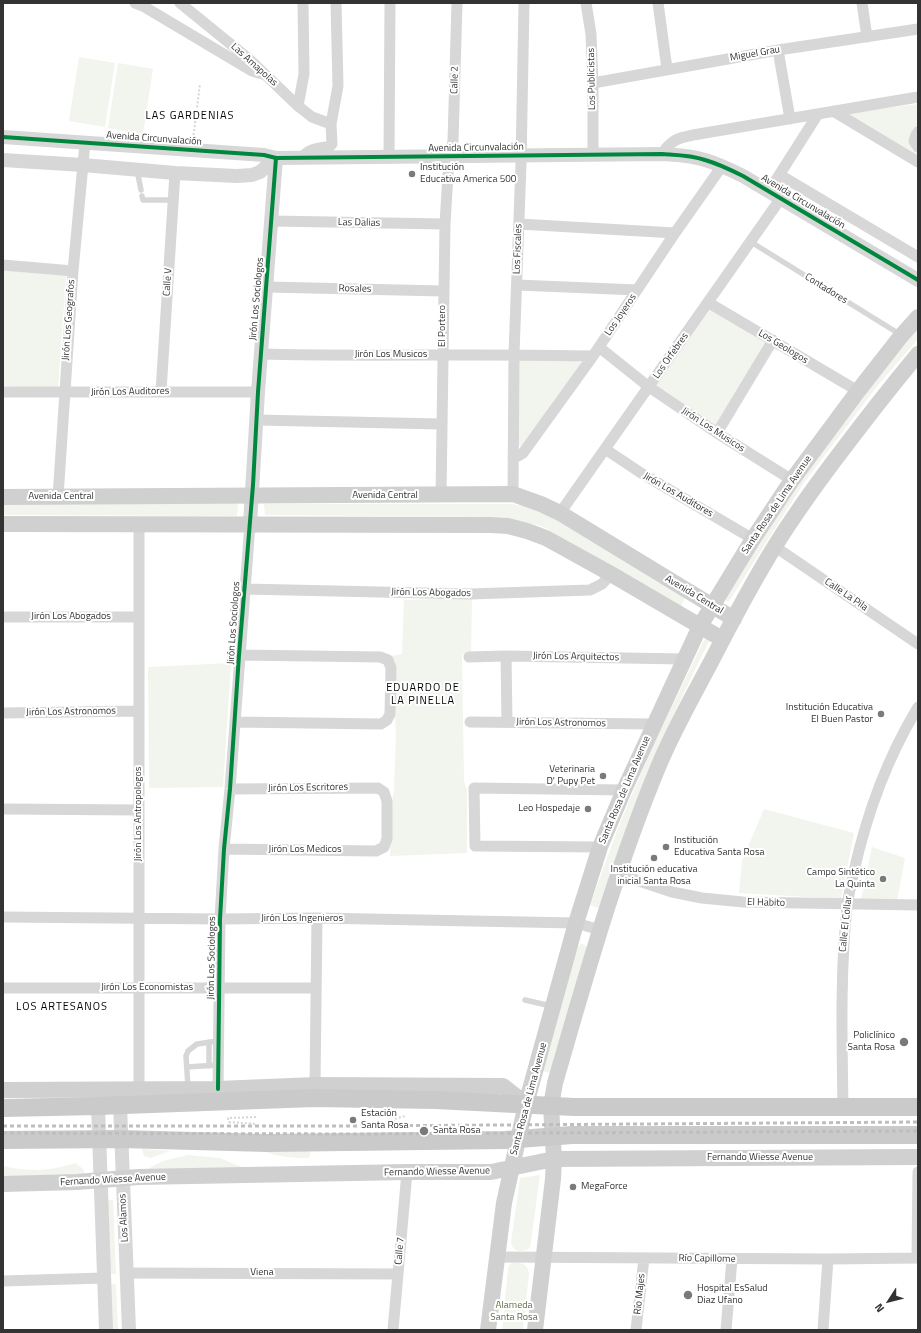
<!DOCTYPE html>
<html>
<head>
<meta charset="utf-8">
<style>
	body { margin:0 }
	#map { position:relative; width:921px; height:1333px; overflow:hidden; background:#fff; font-family:"Titillium Web",sans-serif }
	canvas { display:block }
	.frame { position:absolute; inset:0; border:4px solid #333; pointer-events:none }
	.north { position:absolute; left:869px; top:1281px; width:40px; height:40px; -webkit-text-stroke:3px #fff; paint-order:stroke; rotate:234deg; font-size:11px; font-weight:700; line-height:16px; text-align:center; color:#333 }
	.north::after { content:''; display:block; margin:auto; width:14px; height:18px; background:#333; clip-path:polygon(50% 0,100% 100%,50% 72%,0 100%) }
</style>
</head>
<body>
<div id="map">
<canvas width="921" height="1333"></canvas>
<div class="frame"></div>
<div class="north">N</div>
</div>
<script>
const c = document.querySelector('canvas').getContext('2d');
c.lineJoin = 'round';
function fillPath(path, color) {
  c.fillStyle = color;
  c.fill(path, 'evenodd');
}
function trace(path, color, width, dash) {
  c.strokeStyle = color;
  c.lineWidth = width;
  c.lineCap = dash ? 'butt' : 'round';
  c.setLineDash(dash || []);
  c.stroke(path);
}
function write(font, color, halo, rows, align = 'center') {
  c.font = font + ' "Titillium Web",sans-serif';
  c.lineWidth = 4;
  c.setLineDash([]);
  c.textBaseline = 'middle';
  c.strokeStyle = halo;
  c.fillStyle = color;
  for (const [text, x, y, turn = 0] of rows) {
    c.save();
    c.translate(x, y);
    c.rotate((+turn || 0) * Math.PI / 180);
    c.textAlign = isNaN(turn) ? turn : align;
    if (halo) c.strokeText(text, 0, 0);
    c.fillText(text, 0, 0);
    c.restore();
  }
}
fillPath(new Path2D(`
	M79 57 115 63 105 127 69 121Z
	M118 63 153 69 143 134 108 128Z
	M918 104V128L912 147 918 154V160L841 114Z
	M3 270 66 276 58 389 3 386Z
	M710 309 765 343 714 428 654 389Z
	M918 323V339L878 385 803 484 732 597 729 601H726L723 598 771 517Z
	M518 360H578L581 363 580 366 524 445 518 446Z
	M238 503 237 516 3 515V504Z
	M264 504H511L535 508 560 519 687 594 681 606 544 527 508 518 495 517 265 515Z
	M472 598 471 653 462 655 464 782 467 790V853L390 856 392 803 394 790 396 735 392 656 402 654 404 600Z
	M705 638 710 639C684 692 659 745 637 799 622 835 611 871 599 908L590 905 620 823 651 750Z
	M231 663 223 787 149 788 148 667Z
	M764 809 854 833 841 899 739 893 742 861Z
	M872 847 905 858 897 901 861 899Z
	M581 944H583L587 948 551 1073 542 1071 576 948Z
	M142 1149 170 1151 151 1158 144 1156Z
	M261 1150H311L309 1158C292 1158 277 1157 261 1150Z
	M188 1155 220 1158 244 1168 147 1170C158 1161 174 1158 188 1155Z
	M76 1163 84 1170V1177L3 1180V1166C30 1172 49 1171 76 1163Z
	M540 1175 530 1248C523 1252 514 1253 511 1243L520 1178Z
	M105 1200H113L116 1274H108Z
	M516 1262 523 1264 527 1267 529 1273 523 1330H502L508 1269 510 1264Z
	M116 1284 118 1330H110L108 1285Z`), '#f1f5ed');
trace(new Path2D(`
	M193 139 200 84
	M256 1117 228 1118 229 1122 256 1124
	M394 1122V1119L406 1116`), '#d6d6d6', 2, [2, 2]);
trace(new Path2D(`
	M137 170 141 190
	M142 196 143 200H173
	M751 242 901 335
	M525 1000 551 1006
	M209 1066V1042
	M187 1067 218 1065
	M188 1087 186 1056 188 1051 197 1044 218 1041`), '#d7d7d7', 5.5);
trace(new Path2D(`
	M135 3 143 6 252 71 262 74
	M180 3 249 59 298 106 312 117 331 124
	M586 3 591 34 593 83V155
	M658 3 667 69
	M862 3 867 37
	M778 50 790 119
	M593 83 778 50 918 29
	M298 106 304 74 303 3
	M833 111 918 162
	M918 132 916 135 914 141 918 147
	M662 154C671 140 678 138 693 135L918 97
	M303 157C308 148 321 148 330 146L332 144 331 124 338 86 336 3
	M389 157 390 3
	M780 175 918 257
	M769 191 818 114
	M272 221 445 224
	M519 224 675 233
	M3 265 73 271
	M517 285 637 290
	M267 287 443 291
	M709 303 858 391
	M599 347 649 387 717 433 792 480
	M261 354C372 357 483 353 593 356
	M161 391 175 173
	M3 392H258
	M257 420 441 424
	M717 433 773 340
	M605 449 641 473 753 539
	M513 457 518 456 523 453 593 356 675 233 722 166
	M513 494 514 354 521 164 524 3
	M441 495 445 224 449 157 453 141 457 3
	M58 497 73 271 85 143
	M560 513 781 198
	M774 546 918 644
	M244 589 470 594 590 590 602 584 611 574
	M3 617H138
	M506 656 507 722
	M469 657 506 656 684 659
	M3 713 138 711
	M235 722 381 724 387 720 390 714 391 668 388 660 380 657 239 655
	M470 722 653 724
	M3 809 139 810
	M600 847 475 846 474 788 624 790
	M224 849 376 851 384 847 387 839V801L384 792 378 788 230 789
	M618 874 672 892 702 898 743 902 918 905
	M3 917 220 919 317 918 576 923 600 930
	M3 988H316
	M315 1085 317 918
	M218 1089 220 919 224 849 230 789 250 524
	M139 1095V525
	M843 1107C842 1040 840 973 847 907 848 895 852 883 854 871 867 813 887 758 918 707
	M497 1257 828 1259 918 1258
	M917 1258 918 1172
	M126 1273 398 1274
	M3 1281 104 1278
	M393 1330 407 1172
	M636 1330 644 1258
	M726 1330 732 1259
	M823 1330 828 1259`), '#d7d7d7', 11);
trace(new Path2D(`
	M3 137 264 155 276 158 662 154C676 155 691 155 705 160 719 164 731 170 743 176L918 280
	M3 160 83 165 175 173 237 176 252 175 260 172 276 158
	M250 524 258 392 276 158
	M120 1105 129 1330
	M98 1106 106 1330`), '#d7d7d7', 14);
trace(new Path2D(`
	M3 497 513 494 541 504 560 513 734 619
	M3 524 491 525 508 526 527 531 546 538 611 574 722 639
	M3 1090 218 1089 315 1085 503 1086 526 1104
	M3 1184 77 1182 138 1177 407 1172H491L554 1159 918 1157
	M488 1330 504 1203 526 1104 576 923 600 847 624 790 700 626 753 539 792 480 858 391 901 336 918 317
	M535 1330 553 1179 554 1159 551 1106 555 1083C586 976 616 868 659 765 674 729 693 696 711 662 731 623 752 583 775 546 793 517 813 489 834 461 861 425 889 389 918 354`), '#d0d0d0', 16);
trace(new Path2D(`
	M3 1108 98 1106 314 1098 436 1100 574 1107H918
	M3 1140 121 1139 267 1143 505 1140 572 1135H918`), '#cacaca', 18);
trace(new Path2D(`
	M3 1126H359L918 1122
	M3 1133 359 1134 918 1131`), '#bebebe', 3, [4, 3]);
trace(new Path2D(`
	M3 137 264 155 276 158 662 154C676 155 691 155 705 160 719 164 731 170 743 176L918 280
	M218 1089 220 919 224 849 230 789 239 655 253 485 258 392 276 158`), '#00873e', 4);
for (const [x, y, r, color] of [
	[412,174,4,"#7a7a7a"],
	[881,714,4,"#7a7a7a"],
	[603,776,4,"#7a7a7a"],
	[588,809,4,"#7a7a7a"],
	[666,847,4,"#7a7a7a"],
	[654,858,4,"#7a7a7a"],
	[883,879,4,"#7a7a7a"],
	[904,1042,5,"#7a7a7a"],
	[353,1120,4,"#7a7a7a"],
	[424,1131,5,"#7a7a7a"],
	[573,1187,4,"#7a7a7a"],
	[688,1295,5,"#7a7a7a"]
]) {
  const dot = new Path2D();
  dot.arc(x, y, r, 0, 2 * Math.PI);
  c.fillStyle = color;
  c.fill(dot);
  trace(dot, '#fff', 1.5);
}
write('10px', '#333', '#fff', [
	["Miguel Grau",755,54,-10],
	["Las Amapolas",254,65,42],
	["Los Publicistas",592,79,-91],
	["Calle 2",455,80,-89],
	["Avenida Circunvalación",154,139,4],
	["Avenida Circunvalación",476,148,-1],
	["Avenida Circunvalación",803,202,31],
	["Las Dalias",359,223,1],
	["Los Fiscales",518,249,-88],
	["Calle V",168,282,-86],
	["Rosales",355,289,1],
	["Contadores",826,289,32],
	["Jirón Los Sociologos",257,299,-85],
	["Los Joyeros",621,315,-56],
	["Jirón Los Geografos",69,320,-86],
	["El Portero",443,326,-90],
	["Los Geologos",783,347,31],
	["Jirón Los Musicos",391,355],
	["Los Orfebres",671,356,-55],
	["Jirón Los Auditores",130,392,-1],
	["Jirón Los Musicos",713,430,33],
	["Jirón Los Auditores",678,495,30],
	["Avenida Central",385,496],
	["Avenida Central",61,497],
	["Santa Rosa de Lima Avenue",777,505,-56],
	["Jirón Los Abogados",431,593,1],
	["Avenida Central",694,595,31],
	["Calle La Pila",846,595,34],
	["Jirón Los Abogados",71,617],
	["Jirón Los Sociologos",234,623,-86],
	["Jirón Los Arquitectos",576,657,1],
	["Jirón Los Astronomos",71,712,-1],
	["Jirón Los Astronomos",561,723,1],
	["Jirón Los Escritores",308,788,-1],
	["Santa Rosa de Lima Avenue",625,790,-67],
	["Jirón Los Antropologos",139,814,-90],
	["Jirón Los Medicos",305,850],
	["El Habito",766,903,1],
	["Jirón Los Ingenieros",302,919],
	["Calle El Collar",846,924,-84],
	["Jirón Los Sociologos",212,958,-89],
	["Jirón Los Economistas",147,988],
	["Santa Rosa de Lima Avenue",529,1099,-75],
	["Fernando Wiesse Avenue",760,1158],
	["Fernando Wiesse Avenue",437,1172,-1],
	["Fernando Wiesse Avenue",113,1180,-3],
	["Los Alamos",124,1218,-93],
	["Calle 7",400,1251,-85],
	["Río Capillome",707,1259,1],
	["Viena",262,1273],
	["Río Majes",640,1294,-84]
]);
write('10px', '#333', '#fff', [
	["Institución",420,168],
	["Educativa America 500",420,180],
	["Institución Educativa",873,708,"right"],
	["El Buen Pastor",873,720,"right"],
	["Veterinaria",595,770,"right"],
	["D' Pupy Pet",595,782,"right"],
	["Leo Hospedaje",580,809,"right"],
	["Institución",674,841],
	["Educativa Santa Rosa",674,853],
	["Institución educativa",654,870,"center"],
	["inicial Santa Rosa",654,882,"center"],
	["Campo Sintético",875,873,"right"],
	["La Quinta",875,885,"right"],
	["Policlínico",895,1036,"right"],
	["Santa Rosa",895,1048,"right"],
	["Estación",361,1114],
	["Santa Rosa",361,1126],
	["Santa Rosa",433,1131],
	["MegaForce",581,1187],
	["Hospital EsSalud",697,1289],
	["Diaz Ufano",697,1301]
], 'left');
write('10px', '#56703f', '#fff', [
	["Alameda",514,1306],
	["Santa Rosa",514,1318]
]);
c.letterSpacing = '1px';
write('11px', '#000', '#fff', [
	["LAS GARDENIAS",190,116],
	["EDUARDO DE",423,688],
	["LA PINELLA",423,701],
	["LOS ARTESANOS",62,1007]
]);
c.letterSpacing = '0px';
</script>
</body>
</html>
